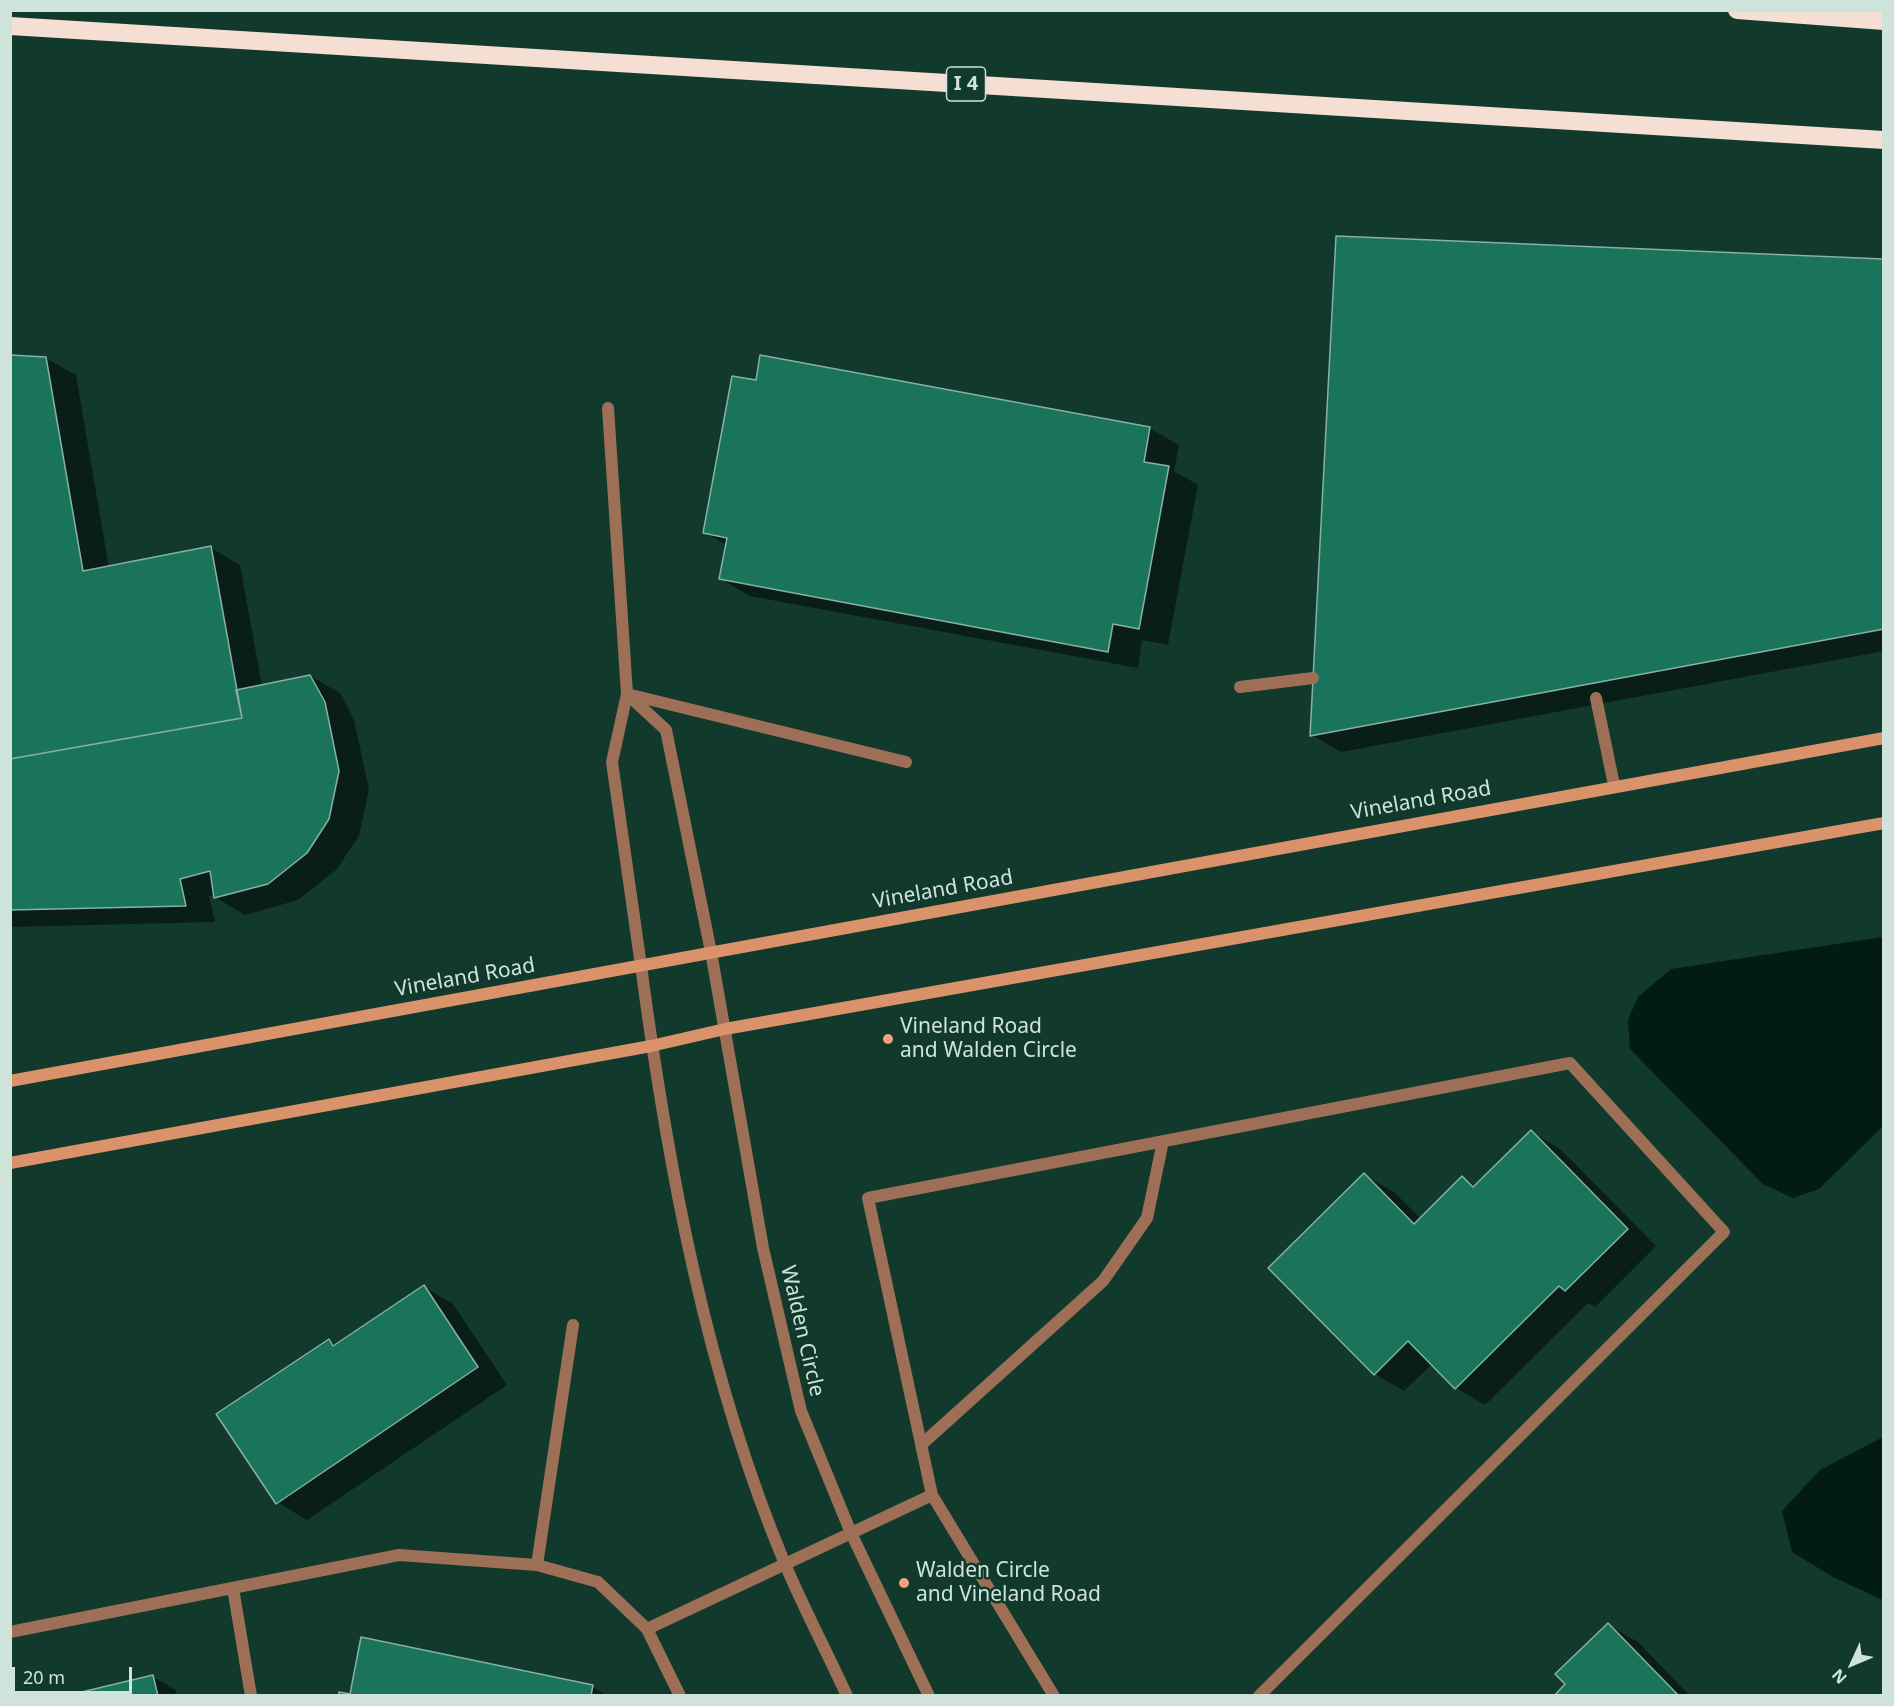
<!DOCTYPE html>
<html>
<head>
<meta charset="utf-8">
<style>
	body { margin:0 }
	#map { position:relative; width:1894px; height:1706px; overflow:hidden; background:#11392c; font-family:"Noto Sans",sans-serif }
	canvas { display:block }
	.frame { position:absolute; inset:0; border:12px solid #cee3da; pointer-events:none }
	.north { position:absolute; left:1822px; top:1634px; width:60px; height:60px; -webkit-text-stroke:4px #11392c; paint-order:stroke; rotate:226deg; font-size:16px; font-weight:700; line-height:24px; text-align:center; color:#cee3da }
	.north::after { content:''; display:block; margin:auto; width:21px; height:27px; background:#cee3da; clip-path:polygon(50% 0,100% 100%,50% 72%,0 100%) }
	.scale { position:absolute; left:12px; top:1667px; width:120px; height:27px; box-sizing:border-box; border:3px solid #cee3da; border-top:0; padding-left:8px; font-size:18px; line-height:21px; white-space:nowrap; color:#cee3da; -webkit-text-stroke:4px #11392c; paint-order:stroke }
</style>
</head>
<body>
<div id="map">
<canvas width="1894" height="1706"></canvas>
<div class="frame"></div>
<div class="north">N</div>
<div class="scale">20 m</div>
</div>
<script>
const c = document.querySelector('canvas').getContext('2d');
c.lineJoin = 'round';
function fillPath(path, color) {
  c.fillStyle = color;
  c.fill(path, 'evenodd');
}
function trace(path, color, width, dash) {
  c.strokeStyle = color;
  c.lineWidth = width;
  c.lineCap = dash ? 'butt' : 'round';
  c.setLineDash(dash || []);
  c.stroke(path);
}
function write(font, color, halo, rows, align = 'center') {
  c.font = font + ' "Noto Sans",sans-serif';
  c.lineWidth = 5;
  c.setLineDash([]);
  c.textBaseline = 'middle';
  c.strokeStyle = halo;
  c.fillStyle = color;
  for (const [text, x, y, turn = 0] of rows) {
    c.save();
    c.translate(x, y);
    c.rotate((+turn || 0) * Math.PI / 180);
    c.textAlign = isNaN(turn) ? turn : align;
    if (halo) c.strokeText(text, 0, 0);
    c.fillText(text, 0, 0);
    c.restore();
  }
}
fillPath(new Path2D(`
	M1883 937V1126L1819 1189 1793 1198 1763 1184 1630 1049 1628 1020 1638 997 1671 969Z
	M1883 1437V1600L1833 1577 1792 1552 1782 1511 1820 1470Z`), '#021c14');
fillPath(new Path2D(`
	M1884 261V651L1341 752 1312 735Z
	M10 356 46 358 76 375 109 568 211 548 240 565 262 686 310 676 340 693 354 720 369 789 359 836 336 870 298 900 245 915 215 897V894L209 896 215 922 10 927Z
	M1149 428 1179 445 1174 471 1198 485 1168 645 1142 640 1138 668 750 596 721 579 727 545 705 533Z
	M1531 1132 1560 1149 1656 1246 1595 1307 1588 1303 1485 1405 1456 1388 1432 1364 1404 1391 1375 1374 1364 1175 1394 1192 1421 1219 1462 1178 1476 1186Z
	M424 1287 453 1304 507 1385 307 1520 277 1502 329 1341 336 1345Z
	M1608 1625 1638 1642 1690 1696H1556L1567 1684Z
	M153 1677 176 1690 177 1696H71Z
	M592 1687 607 1696H351Z`), '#0007');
const building = new Path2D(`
	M1336 236 1884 259V629L1310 736Z
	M10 355 46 357 83 571 211 546 242 718 10 759Z
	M760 355 1150 427 1144 462 1169 466 1139 629 1113 624 1108 652 719 579 727 538 703 533 732 376 756 380Z
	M310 675 325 702 339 771 329 819 307 853 268 884 214 898 210 871 180 879 186 906 10 910V759L242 718 236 690Z
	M1531 1130 1628 1229 1565 1291 1559 1286 1455 1389 1408 1341 1374 1375 1268 1268 1364 1173 1414 1224 1462 1176 1473 1187Z
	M424 1285 478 1367 276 1504 216 1414 329 1339 333 1346Z
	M1608 1623 1679 1696H1554L1565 1684 1555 1674Z
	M361 1637 593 1685 591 1696H339V1692L350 1694Z
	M153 1675 158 1696H65Z`);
fillPath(building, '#1a745b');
trace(building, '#88b1a1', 1.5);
trace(new Path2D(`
	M608 408 627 694 906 762
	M1240 687 1313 678
	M1596 698 1614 785
	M641 966 612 762 627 694 666 730 711 952
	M921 1445 1103 1281 1147 1218 1163 1141
	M537 1565 573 1325
	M233 1588 251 1696
	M647 1629 932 1495
	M10 1632 399 1555 537 1565 598 1582 647 1629 680 1696
	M1054 1696 932 1495 868 1198 1570 1063 1724 1232 1259 1696`), '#9d6f57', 12);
trace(new Path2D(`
	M711 952 763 1248 801 1411 851 1533 929 1696
	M641 966C668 1168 706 1375 785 1564 804 1609 827 1652 847 1696`), '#9d6f57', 12);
trace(new Path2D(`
	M10 1081 1884 738
	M10 1163 651 1046 725 1029 1884 823`), '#da926a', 12);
trace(new Path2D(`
	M1737 10 1884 21
	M10 26 1884 140`), '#f5ded2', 18);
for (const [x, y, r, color] of [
	[888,1039,6,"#f0a278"],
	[904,1583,6,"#f0a278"]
]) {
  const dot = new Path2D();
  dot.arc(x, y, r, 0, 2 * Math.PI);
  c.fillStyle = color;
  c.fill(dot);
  trace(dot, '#11392c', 2);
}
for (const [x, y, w] of [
	[966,84,39]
]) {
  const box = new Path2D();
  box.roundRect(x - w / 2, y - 17, w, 34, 4.5);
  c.fillStyle = '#11392c';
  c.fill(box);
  trace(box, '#cee3da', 1.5);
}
write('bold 20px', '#cee3da', null, [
	["I 4",966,84]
]);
write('21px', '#cee3da', '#11392c', [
	["Vineland Road",1421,801,-10],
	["Vineland Road",943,890,-10],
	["Vineland Road",465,978,-10],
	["Walden Circle",802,1331,77]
]);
write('21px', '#cee3da', '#11392c', [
	["Vineland Road",900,1027],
	["and Walden Circle",900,1051],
	["Walden Circle",916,1571],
	["and Vineland Road",916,1595]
], 'left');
</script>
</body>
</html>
